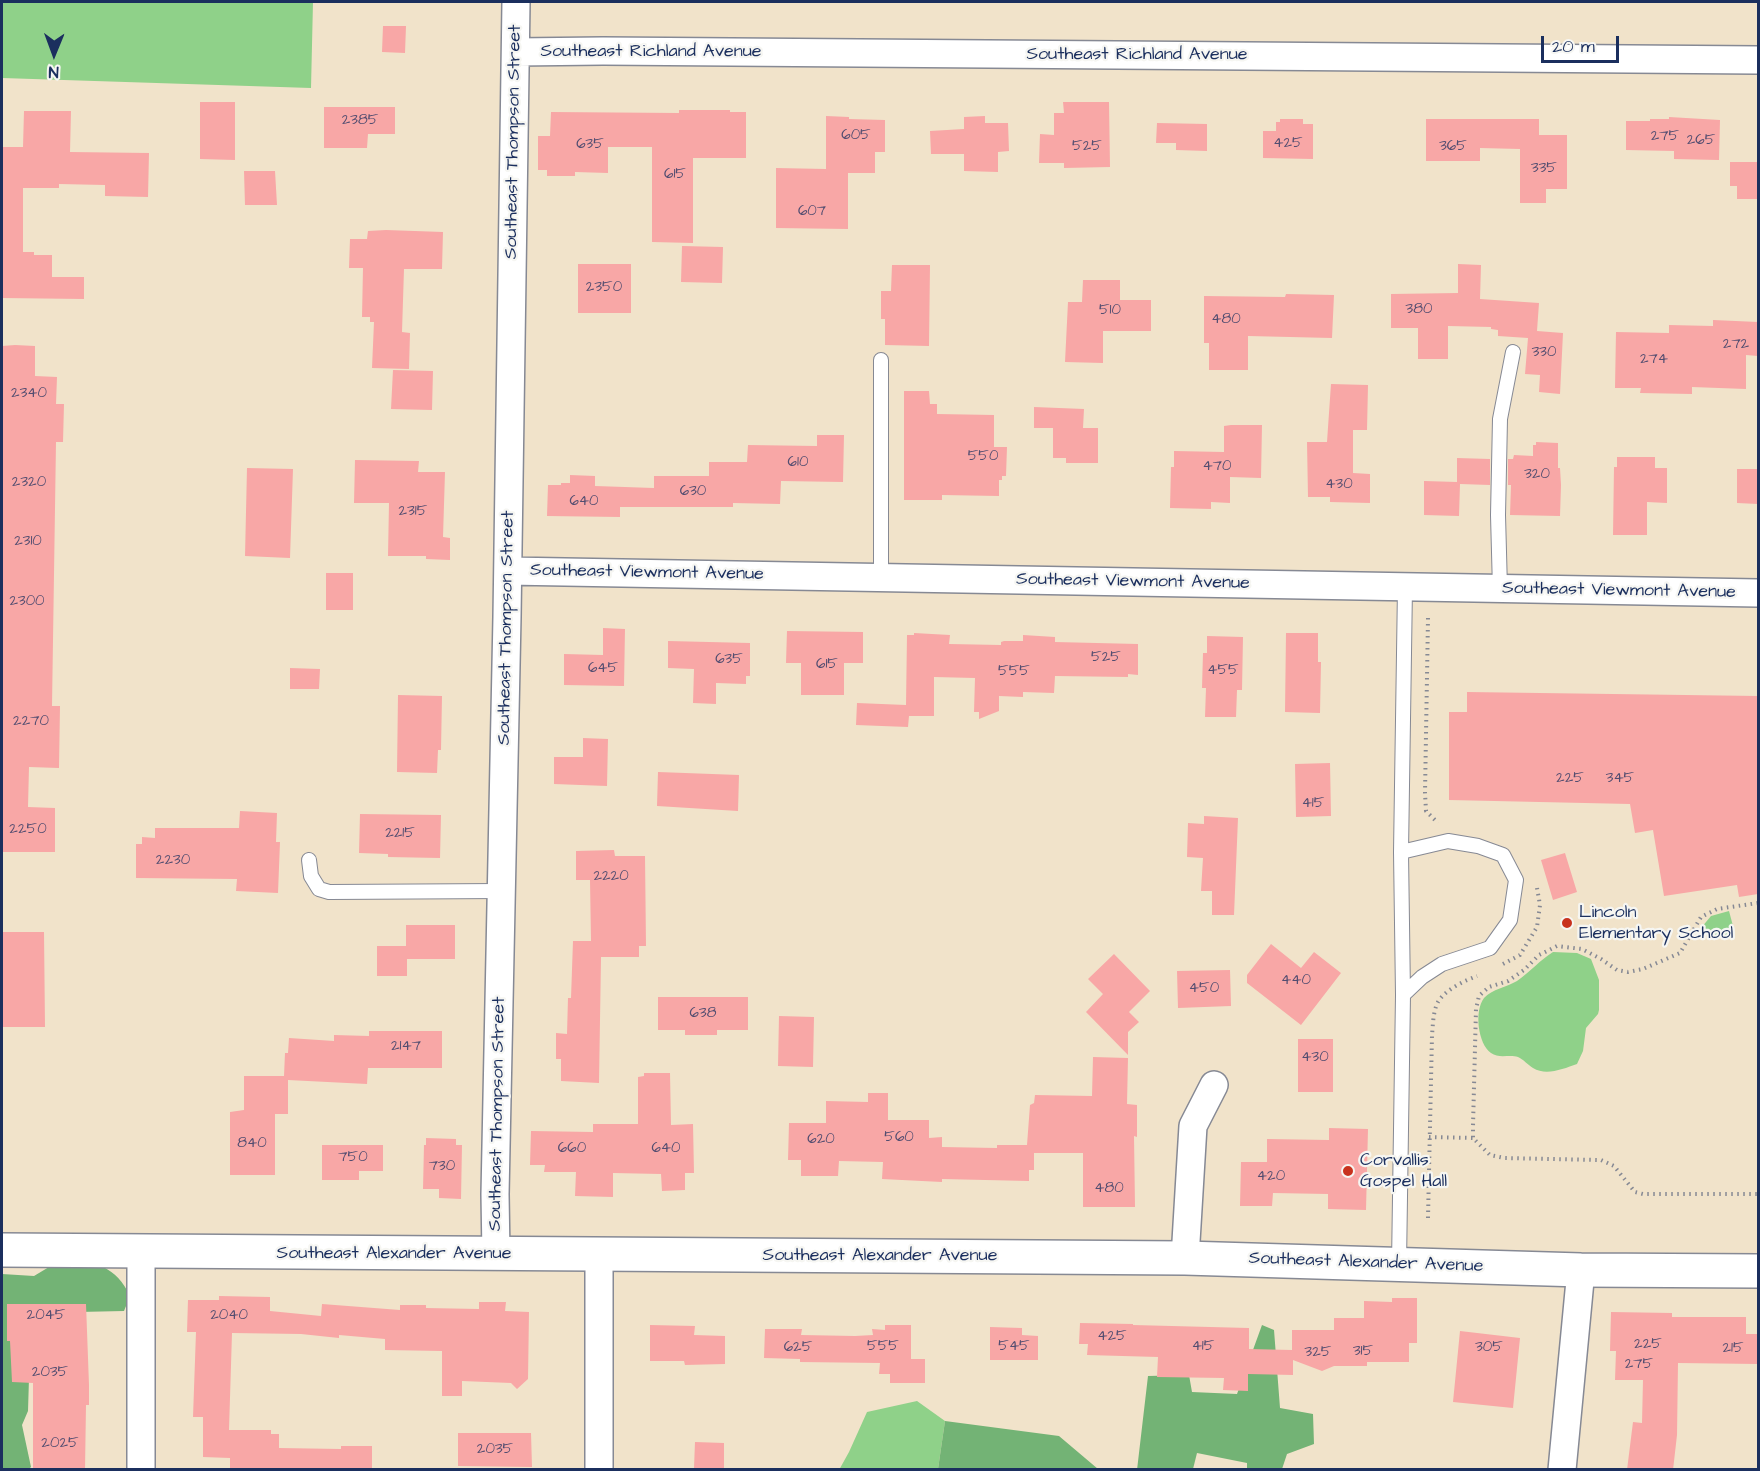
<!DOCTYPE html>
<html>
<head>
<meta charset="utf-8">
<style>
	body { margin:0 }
	#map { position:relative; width:1760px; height:1471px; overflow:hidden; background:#f1e3ca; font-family:"Architects Daughter",sans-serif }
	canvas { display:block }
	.frame { position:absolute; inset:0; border:3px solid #1b2f5e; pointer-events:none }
	.north { position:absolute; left:24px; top:24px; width:60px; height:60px; -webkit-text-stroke:4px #f6f6f2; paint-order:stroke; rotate:181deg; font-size:16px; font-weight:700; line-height:24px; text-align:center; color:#1b2f5e }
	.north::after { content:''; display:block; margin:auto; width:21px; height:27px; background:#1b2f5e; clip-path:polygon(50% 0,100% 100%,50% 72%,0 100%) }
	.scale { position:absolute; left:1541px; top:36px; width:78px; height:27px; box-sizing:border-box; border:3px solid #1b2f5e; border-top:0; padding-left:8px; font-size:18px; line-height:21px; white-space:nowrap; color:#1b2f5e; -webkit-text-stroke:4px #f6f6f2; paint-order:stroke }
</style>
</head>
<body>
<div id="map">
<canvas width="1760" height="1471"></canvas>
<div class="frame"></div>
<div class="north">N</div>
<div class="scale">20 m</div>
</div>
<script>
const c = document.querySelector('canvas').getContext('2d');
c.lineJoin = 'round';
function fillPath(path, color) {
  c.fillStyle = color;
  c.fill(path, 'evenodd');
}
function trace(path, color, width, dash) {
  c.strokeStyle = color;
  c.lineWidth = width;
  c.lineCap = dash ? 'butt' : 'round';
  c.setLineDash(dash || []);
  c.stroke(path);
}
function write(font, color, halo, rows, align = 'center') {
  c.font = font + ' "Architects Daughter",sans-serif';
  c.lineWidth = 4.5;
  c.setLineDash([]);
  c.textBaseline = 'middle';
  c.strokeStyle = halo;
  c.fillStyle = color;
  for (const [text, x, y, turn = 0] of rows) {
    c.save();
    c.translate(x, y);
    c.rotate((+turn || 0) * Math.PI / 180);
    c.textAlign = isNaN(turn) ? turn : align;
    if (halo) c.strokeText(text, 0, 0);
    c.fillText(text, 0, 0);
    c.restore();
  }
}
fillPath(new Path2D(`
	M2 2H313L311 88 2 78Z
	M1729 911 1733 926 1725 937H1714L1701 928 1711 916Z
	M1553 952 1577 953 1591 959 1599 980V1010L1598 1014 1586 1028 1583 1051 1577 1064C1563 1069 1546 1076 1533 1068 1528 1065 1523 1059 1518 1057 1510 1054 1499 1059 1491 1053 1478 1044 1474 1011 1484 998 1492 989 1507 987 1517 981 1530 972 1540 960 1553 952Z
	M917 1401 945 1421 938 1469 839 1470 849 1452 867 1412Z`), '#8fd189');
fillPath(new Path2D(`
	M59 1261C91 1260 115 1264 130 1296L124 1311 78 1312 29 1378 28 1411 22 1425 31 1467 29 1469 2 1470V1274L34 1276Z
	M1262 1325 1274 1330 1280 1408 1313 1414 1314 1444 1287 1454 1282 1469H1247V1463L1197 1453 1193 1469 1137 1470 1148 1376 1189 1375 1192 1392 1237 1394Z
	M945 1421 1059 1436 1098 1469H938Z`), '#73b375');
fillPath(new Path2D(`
	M383 26H406L405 53 382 52Z
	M200 102H235V160L200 159Z
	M1063 102H1109L1110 167 1064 168V163H1039L1040 134 1054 135V113H1064Z
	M324 107H395V134H368L367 148H324Z
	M679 110H730V112H746V158H693V243L652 242V147H608V173L575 172V176H547V170H538V136H550L551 112 679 113Z
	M24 111H71L70 152 149 153 148 197 105 196V185L59 184V188H23V252H34V255H52V277H84V299L2 298V147H23Z
	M826 116 849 117V119L885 120V152H875V173H848V229L776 228V168L826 169Z
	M985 116V123H1008L1009 151 998 152V172L964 171V154H931L930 131 964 129V117Z
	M1669 117 1720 120 1719 160 1674 159V151L1626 150V121H1650V119H1669Z
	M1280 119H1303V124H1313V159L1263 158V131H1276V122H1280Z
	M1426 119H1539V135H1567V189H1546V203H1520V149L1480 148V161H1426Z
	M1157 123 1207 124V151L1176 150V143H1156Z
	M1730 162H1758V199H1737V186H1730Z
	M244 171H275L277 205H245Z
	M386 230 443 232 442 269H404L402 332 410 333 409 369 372 368 374 322H370V317H362L363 268H349L350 239H367L368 231Z
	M682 246 723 247 722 283 681 282Z
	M578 264H631V313H578Z
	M1458 264 1481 265 1480 299 1539 303 1537 331 1563 333 1560 394 1539 392 1540 375 1525 374 1528 338 1498 336V330L1491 329V327L1448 326V359H1418V328H1391V294L1458 293Z
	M892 265H930L929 346 885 345V319H881V291H891Z
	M1083 280H1120V300H1151V331H1103V363L1065 362 1068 302H1082Z
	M1286 294 1334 295 1332 338 1248 336V370H1209V343H1204V296L1285 297Z
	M1713 320 1758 322V356L1746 355V389L1692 387V394L1640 393 1641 388H1615L1616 332 1669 333V325L1713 326Z
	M15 345 35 346V376L57 377 56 404H64L63 442H56L52 706H60L59 768 29 767 28 807 55 808V852H2V346Z
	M393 370 433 371 432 410 391 409Z
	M1331 384 1368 385 1367 430H1353V473L1370 474V503L1330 502V497H1308L1307 442H1327Z
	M904 391H929L930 404H937V414L994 415V447H1007L1006 476H1002V480H999V496L942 495V500H904Z
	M1034 407 1084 409 1083 428H1098V463H1066V458H1053V428H1034Z
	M1231 425H1262L1261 478 1230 477V503L1211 502V509L1170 508 1171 467H1174V451L1224 452V426Z
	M817 435H844L843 482 781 481 780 504 733 503V507H620V517L547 516 548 485H561V483H570V475L595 476V486L654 488V476H709V462H747L748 445 817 446Z
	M1536 442 1558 443V468H1560L1561 485 1560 516 1510 515 1511 485H1508V459H1513L1514 455 1533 456V445H1536Z
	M1617 457H1655V468H1667V503L1647 502V535H1613L1614 467H1617Z
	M1457 458 1490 459V485L1460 484 1459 516 1424 515V481L1457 482Z
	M355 460 419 461 418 472H445L443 537 450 538V560L426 559V556H388L389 503H354Z
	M247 468 293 469 290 558 245 556Z
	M1737 469H1758V504L1737 503Z
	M326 573H353V610H326Z
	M603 628 625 629 624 686 564 685V654L603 655Z
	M787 631 863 632V663H844V695H801V663H786Z
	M914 633 950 635 949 644 1001 645V642L1004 641H1023V635L1055 637V642L1138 644V675L1128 674V677L1055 676 1054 693 1023 692V697L999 696V711L979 719V712H974L975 678 934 677V716H909L908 727 856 725 857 703 906 705 907 635H914Z
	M1286 633H1318V662H1321L1320 713 1285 712Z
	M1207 636 1243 637 1242 690H1237L1236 717H1205L1206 688H1202L1203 653H1207Z
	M668 641 750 643V676H746V684L716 683V704L693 703 694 669 668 668Z
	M290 668 320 669 319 689H290Z
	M1467 692 1758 696V894L1739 897 1737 885 1664 896 1653 830 1635 833 1630 804 1449 800V712H1467Z
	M398 695 442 696 441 750H438L437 773 397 772Z
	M583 738 608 739 607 786 554 784V757H583Z
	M1330 763 1331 816 1296 817 1295 764Z
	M658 772 739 775 738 811 657 806Z
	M240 811 277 813 276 842H280L278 893 236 891 237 879 136 878V844H142V837L155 838V828H239Z
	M360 814 441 815 440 858 388 857V854L359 853Z
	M1204 816 1238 818 1234 915H1212V891H1201L1203 858 1187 857 1188 823 1204 824Z
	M614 850 615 856H645L646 946H639V957H601L599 1083 561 1081V1059H556V1033L567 1034 568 998H571L573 941H591L590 880H576V851Z
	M1565 853 1577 892 1553 900 1541 860Z
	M406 925H455V959H407V976H377V946H406Z
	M2 932H44L45 1027H2Z
	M1271 944 1301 968 1314 952 1341 973 1301 1025 1247 983V975Z
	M1114 954 1150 991 1129 1012 1139 1022 1128 1032V1055L1086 1012 1103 994 1088 979Z
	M1230 970 1231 1006 1178 1008 1177 971Z
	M658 997H748V1030H717V1035H685V1030H658Z
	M779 1016 814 1017 813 1067 778 1066Z
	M369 1031H442V1068H368L367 1084 288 1080V1114H275V1175H230V1112L244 1110V1076H284L285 1053H288L289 1038 334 1041V1035L369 1036Z
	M1298 1039H1333V1092H1298Z
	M1093 1057 1128 1058 1127 1104 1137 1105V1137L1134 1136 1135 1207H1083V1153H1034V1170H1029V1181L942 1179V1182L882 1179 883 1162 839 1161 838 1176H801V1160H788L789 1123H826V1101L868 1102V1093H888V1120H929V1138L942 1137V1147L997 1148V1145H1027L1030 1105 1034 1103 1035 1095 1092 1096Z
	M644 1073H670L671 1125 693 1124 694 1173H685V1190L662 1191 661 1174 613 1173V1197L575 1196 576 1172H544L545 1165H530L531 1131 593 1132V1124H638V1077L644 1076Z
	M1329 1128 1368 1129 1366 1210 1328 1209V1194L1273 1193 1272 1206H1240L1241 1162H1267V1139L1329 1140Z
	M426 1138 456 1139V1145H462L461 1199 439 1198V1189H423L424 1145H426Z
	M322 1145H383V1171H359V1180H322Z
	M219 1296 270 1297V1311L321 1316 322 1304 400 1310V1305H426V1308L479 1309V1302H506L505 1311 529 1312 528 1379 517 1389 511 1383 462 1381V1396H442V1351L385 1350V1339L339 1335V1338L301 1334 232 1333 229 1430H271V1434H279V1448L341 1449V1446H372V1470H230V1458L203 1457V1417H193L196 1332H187L188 1300H219Z
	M1392 1298H1417V1343H1409V1362H1367V1366H1334L1322 1371 1293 1360V1375L1248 1374V1391L1223 1390 1224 1378 1157 1377 1158 1357 1087 1355 1088 1344H1079L1080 1323 1133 1324V1325L1249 1328V1349L1292 1350V1330H1334V1318H1364V1301L1392 1302Z
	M7 1304H86L89 1385V1405H86L85 1470H33V1383L12 1382 10 1341H7Z
	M1611 1312 1672 1313V1317H1746V1334H1758V1364L1678 1363 1677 1435 1673 1470H1627L1633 1422 1642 1423 1643 1380H1615L1616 1351H1610Z
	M650 1325 695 1326 694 1335 725 1336V1364L685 1365 684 1361H650Z
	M885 1325H911V1359H925V1383H890V1374H879L880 1363 800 1362V1359L764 1358 765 1329H802L801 1335 855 1336 873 1335 872 1329 885 1330Z
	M990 1327 1022 1328V1335L1038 1336V1360H990Z
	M1460 1331 1520 1338 1513 1408 1453 1402Z
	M458 1433H531L532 1467 458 1466Z
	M695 1442 724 1443V1468H694Z`), '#f8a7a6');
const lane = new Path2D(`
	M881 360V578
	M1500 589 1498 515 1500 419 1513 352
	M309 860 311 876 319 889 329 892 502 891
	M1403 995 1422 977 1442 964 1490 948 1510 920 1516 880 1503 855 1478 846 1448 841 1401 852 1405 587
	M1399 1264 1403 995 1401 852`);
const street = new Path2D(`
	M516 52 603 51 1758 60
	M508 571 1758 593
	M496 1255 495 1194 507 617 516 2
	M599 1256V1470
	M1185 1258 1193 1126 1214 1085
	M141 1470V1252
	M1562 1470 1581 1270`);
const secondary = new Path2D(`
	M2 1250 1185 1258 1581 1270 1758 1271`);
trace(lane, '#868994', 16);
trace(street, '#868994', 30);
trace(secondary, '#868994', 36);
trace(new Path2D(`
	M1428 618 1425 793 1426 811 1438 823
	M1758 903 1717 909 1701 917 1680 953 1643 969 1628 972 1617 970 1601 959 1582 949 1557 946 1539 955 1524 970 1508 981 1489 987 1479 996 1476 1009 1473 1126V1138L1490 1155 1504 1158 1601 1160 1614 1166 1635 1192 1643 1194H1758
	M1503 964 1520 955 1537 927 1540 905 1537 888
	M1429 1137 1473 1138
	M1428 1218 1432 1035C1433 1025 1433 1011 1438 1002 1446 989 1464 981 1477 976`), '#868994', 4, [1.5, 4.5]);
trace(lane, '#fff', 14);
trace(street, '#fff', 27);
trace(secondary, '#fff', 33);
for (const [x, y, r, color] of [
	[1567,923,6,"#c8321e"],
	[1348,1171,6,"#c8321e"]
]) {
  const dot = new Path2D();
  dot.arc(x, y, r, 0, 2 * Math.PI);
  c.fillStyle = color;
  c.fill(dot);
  trace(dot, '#f6f6f2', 2);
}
write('15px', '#524d70', null, [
	["2385",360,121],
	["605",856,136],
	["275",1665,137],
	["265",1701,141],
	["425",1288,144],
	["635",590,145],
	["525",1087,147],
	["365",1453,147],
	["335",1544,169],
	["615",675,175],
	["607",812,212],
	["2350",604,288],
	["380",1419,310],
	["510",1110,311],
	["480",1226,320],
	["272",1736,345],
	["330",1544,353],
	["274",1654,360],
	["2340",29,394],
	["550",983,457],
	["610",798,463],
	["470",1217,467],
	["320",1537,475],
	["2320",29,483],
	["430",1339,485],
	["630",693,492],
	["640",584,502],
	["2315",413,512],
	["2310",28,542],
	["2300",27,602],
	["525",1106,658],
	["635",729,660],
	["615",827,665],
	["645",603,669],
	["455",1223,671],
	["555",1014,672],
	["2270",31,722],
	["225",1570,779],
	["345",1620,779],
	["415",1313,804],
	["2250",28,830],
	["2215",400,834],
	["2230",173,861],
	["2220",611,877],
	["440",1296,981],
	["450",1204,989],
	["638",703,1014],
	["2147",406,1047],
	["430",1315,1058],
	["560",899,1138],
	["620",821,1140],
	["840",252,1144],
	["660",572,1149],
	["640",666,1149],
	["750",353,1158],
	["730",442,1167],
	["420",1271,1177],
	["480",1109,1189],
	["2045",46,1316],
	["2040",229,1316],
	["425",1112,1337],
	["225",1648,1345],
	["555",883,1347],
	["545",1014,1347],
	["415",1203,1347],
	["625",798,1348],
	["305",1489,1348],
	["215",1733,1349],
	["315",1363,1352],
	["325",1318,1353],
	["275",1639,1365],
	["2035",50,1373],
	["2025",60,1444],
	["2035",495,1450]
]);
write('18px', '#1b2f5e', '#f6f6f2', [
	["Southeast Richland Avenue",651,52],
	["Southeast Richland Avenue",1137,55],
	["Southeast Thompson Street",514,142,-89],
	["Southeast Viewmont Avenue",647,573,1],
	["Southeast Viewmont Avenue",1133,582,1],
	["Southeast Viewmont Avenue",1619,591,1],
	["Southeast Thompson Street",507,628,-89],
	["Southeast Thompson Street",498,1114,-89],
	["Southeast Alexander Avenue",394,1254],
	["Southeast Alexander Avenue",880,1256],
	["Southeast Alexander Avenue",1366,1263,2]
]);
write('18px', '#1b2f5e', '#f6f6f2', [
	["Lincoln",1579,913],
	["Elementary School",1579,934],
	["Corvallis",1360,1161],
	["Gospel Hall",1360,1182]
], 'left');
</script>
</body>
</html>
